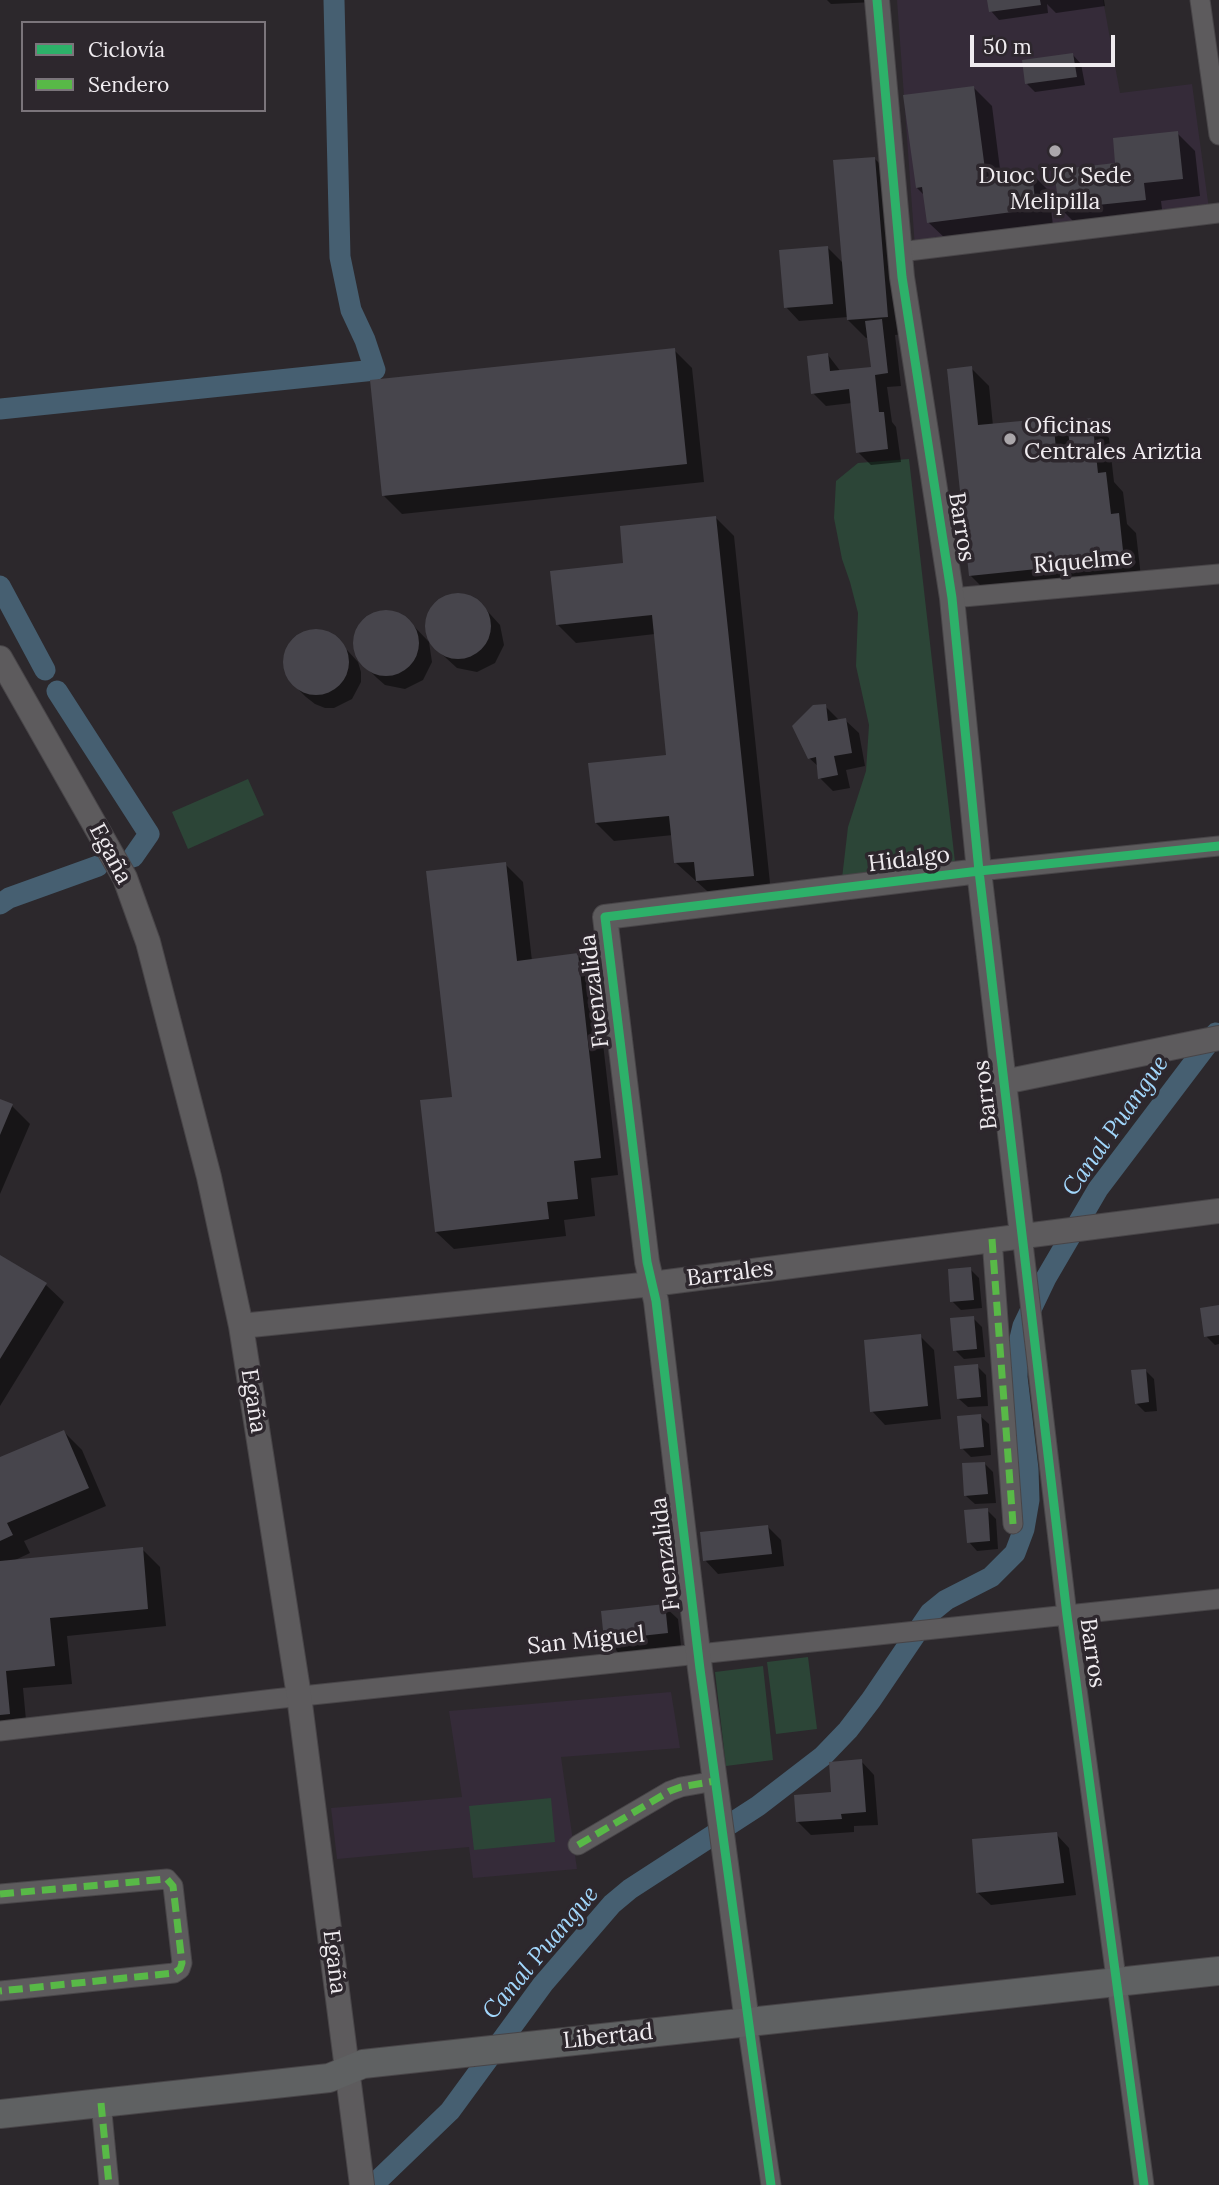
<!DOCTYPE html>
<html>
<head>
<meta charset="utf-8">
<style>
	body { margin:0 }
	#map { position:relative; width:1219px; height:2185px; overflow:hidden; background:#2c282c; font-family:Lora,serif }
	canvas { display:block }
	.legend { position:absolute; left:21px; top:21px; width:245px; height:91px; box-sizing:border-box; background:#2d272d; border:2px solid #7b757b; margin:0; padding:9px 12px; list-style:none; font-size:21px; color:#efebef }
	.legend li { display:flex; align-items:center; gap:14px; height:35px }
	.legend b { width:35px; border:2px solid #7b757b }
	.scale { position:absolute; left:970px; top:35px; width:145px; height:32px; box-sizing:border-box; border:4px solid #efebef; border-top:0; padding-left:9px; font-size:21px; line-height:24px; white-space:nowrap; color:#efebef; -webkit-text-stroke:5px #2d272d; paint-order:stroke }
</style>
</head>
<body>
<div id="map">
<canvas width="1219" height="2185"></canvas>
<ul class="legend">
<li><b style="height:9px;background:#2db169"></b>Ciclovía</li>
<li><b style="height:9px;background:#58b947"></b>Sendero</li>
</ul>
<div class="scale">50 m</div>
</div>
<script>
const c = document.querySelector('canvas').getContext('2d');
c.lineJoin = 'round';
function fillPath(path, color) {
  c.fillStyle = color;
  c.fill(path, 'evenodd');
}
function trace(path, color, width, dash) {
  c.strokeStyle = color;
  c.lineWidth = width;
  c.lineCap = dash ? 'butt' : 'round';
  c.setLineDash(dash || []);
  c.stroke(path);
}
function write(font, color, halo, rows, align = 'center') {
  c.font = font + ' Lora,serif';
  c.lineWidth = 7;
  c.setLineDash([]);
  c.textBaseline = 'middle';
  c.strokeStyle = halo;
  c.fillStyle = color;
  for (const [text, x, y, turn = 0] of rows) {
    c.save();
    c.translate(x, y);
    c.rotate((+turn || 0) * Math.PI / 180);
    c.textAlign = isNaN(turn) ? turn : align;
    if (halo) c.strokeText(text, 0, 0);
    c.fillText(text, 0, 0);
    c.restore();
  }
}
fillPath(new Path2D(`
	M897 0H1103L1120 93 1192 84 1209 209 915 248Z
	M671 1692 680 1748 561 1757 577 1869 473 1878 469 1847 337 1859 331 1808 462 1797 449 1711Z`), '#352b39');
fillPath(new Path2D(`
	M909 459 956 871 841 887 848 827 866 771 869 725 856 666 858 613 850 582 842 559 834 518 836 481 858 463Z
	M248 779 264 815 188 849 172 812Z
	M808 1657 817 1729 776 1734 767 1662Z
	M763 1666 773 1760 726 1766 715 1672Z
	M551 1798 555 1842 474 1850 469 1806Z`), '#2c4537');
fillPath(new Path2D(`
	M827 0H875V2L831 4Z
	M989 0H1104L1105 6 1056 13 1047 4 1048 13 999 20 991 11Z
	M1073 55 1081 64 1085 85 1035 92 1027 84Z
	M974 88 992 106 1001 177 1031 173 1049 191 1053 226 947 240 929 223 925 196 917 188Z
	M1177 133 1195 151 1200 196 1161 201 1163 217 1078 226 1060 208 1117 165Z
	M874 158 892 176 905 334 895 335 901 386 887 387 892 422 896 427 901 462 871 465 858 452 852 403 826 406 813 393 828 355 841 372 873 368 869 337 866 338 848 320V317L799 321 786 307 827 247 844 264Z
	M674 350 692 368 704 482 402 514 384 496Z
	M971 368 989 386 993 426 1052 419 1071 438 1091 420 1109 438 1114 482 1123 492 1127 524 1136 533 1141 577 988 593 970 575Z
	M716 518 734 536 771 893 716 899 676 863 673 835 614 841 596 823 668 756 655 634 576 643 558 625 625 565Z
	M450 595 471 597 480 603 500 625 504 645 495 663 477 672 457 668 434 647 429 638 426 628 428 617 432 607Z
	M389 611 408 620 429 642 432 662 423 680 405 689 385 685 377 678 363 664 355 645 356 634 361 625 378 613Z
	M318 631 337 639 358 662 361 672V682L352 699 334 708H325L315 704 306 697 292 683 286 674 284 664 285 653 298 636Z
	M825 706 839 720H845L859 733 865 766 846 770 850 788 833 791 820 778 819 767 809 758Z
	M505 864 523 882 532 961 577 955 595 973 618 1175 591 1178 595 1216 564 1220 566 1236 454 1249 436 1232 454 1098Z
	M0 1101 12 1106 30 1124 0 1194Z
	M0 1257 46 1285 64 1302 0 1406Z
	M970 1269 979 1278 982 1308 961 1310 952 1301Z
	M1219 1307V1344L1215 1345 1206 1336Z
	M973 1318 982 1327 985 1357 964 1359 955 1350Z
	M920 1336 934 1350 941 1419 885 1425 872 1411Z
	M977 1366 986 1375 988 1406 968 1407 959 1399Z
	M1145 1370 1154 1379 1157 1411 1145 1412 1136 1403Z
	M980 1416 989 1424 991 1455 971 1457 962 1448Z
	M64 1432 82 1450 106 1506 24 1541 30 1553 13 1561 142 1549 160 1567 166 1626 67 1636 72 1684 23 1688 27 1731 0 1734V1459Z
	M984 1463 993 1472 996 1503 975 1504 966 1496Z
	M987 1510 996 1519 998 1549 977 1551 969 1542Z
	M768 1527 781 1540 784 1566 718 1574 705 1560Z
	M664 1606 678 1619 681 1646 619 1653 605 1639Z
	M861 1761 874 1775 878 1825 854 1826V1832L811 1835 798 1822 833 1794Z
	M1056 1834 1069 1848 1076 1895 991 1905 977 1892Z`), '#0007');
trace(new Path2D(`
	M0 409 375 370 365 340 351 310 340 257 334 0
	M0 586 45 670
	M57 691 149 834 133 857
	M0 904 9 898 98 866
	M373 2185 450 2111 543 1984 612 1904 630 1889 758 1806 823 1756 848 1730 871 1700 930 1613 946 1600 991 1577 1015 1553 1024 1529 1029 1500 1028 1469 1017 1377 1018 1347 1023 1326 1046 1278 1098 1189 1216 1033`), '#465f71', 21);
fillPath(new Path2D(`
	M987 0H1040L1041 5 989 12Z
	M1073 53 1077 77 1025 84 1022 60Z
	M974 86 986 177 1032 171 1036 209 927 223 922 187 916 188 903 95Z
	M1178 131 1183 179 1144 183 1146 200 1059 209 1054 170 1115 163 1113 138Z
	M875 157 888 317 847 320 833 160Z
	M828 246 833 304 784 308 779 250Z
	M882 319 888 373 875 375 879 412H884L888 449 856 453 849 389 811 394 807 356 828 353 830 371 871 367 865 321Z
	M675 348 687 464 382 496 370 380Z
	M972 366 978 425 1053 418 1057 459 1071 457 1067 421 1092 418 1098 473 1106 472 1111 514 1119 513 1124 560 969 576 947 369Z
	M716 516 754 876 696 881 694 862 674 863 669 816 595 823 588 763 666 755 652 615 556 625 550 571 623 563 620 526Z
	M425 626a33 33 0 1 1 66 0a33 33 0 1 1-66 0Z
	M353 643a33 33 0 1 1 66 0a33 33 0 1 1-66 0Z
	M283 662a33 33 0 1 1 66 0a33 33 0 1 1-66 0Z
	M826 704 828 721 846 718 852 753 834 756 838 775 818 779 816 757 808 759 792 726 813 705Z
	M506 862 517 961 578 953 601 1158 574 1161 578 1199 547 1202 549 1219 435 1232 420 1100 452 1097 426 871Z
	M0 1099 13 1104 0 1135Z
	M0 1255 47 1283 0 1359Z
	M971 1267 974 1300 950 1302 948 1269Z
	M1219 1305V1335L1204 1337 1200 1308Z
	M974 1316 977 1349 953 1351 950 1318Z
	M921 1334 928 1406 870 1412 864 1340Z
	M978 1364 981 1397 957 1399 954 1366Z
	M1146 1369 1149 1402 1135 1404 1131 1370Z
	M981 1414 984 1447 960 1449 957 1416Z
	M64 1430 89 1488 7 1523 13 1535 0 1541V1457Z
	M985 1462 988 1494 964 1496 962 1463Z
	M988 1508 990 1541 967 1543 964 1510Z
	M768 1525 772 1554 703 1561 700 1532Z
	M143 1547 148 1609 50 1618 55 1666 6 1671 10 1714 0 1715V1561Z
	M665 1604 668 1633 604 1640 601 1611Z
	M862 1759 866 1812 841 1814 842 1819 796 1822 794 1795 831 1792 829 1762Z
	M1057 1832 1064 1883 976 1893 972 1839Z`), '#47454c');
const minor = new Path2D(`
	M1200 0 1219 135
	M900 252 1219 213
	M952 598 1219 574
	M979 871 1219 846
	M1022 1235 1067 1615 1144 2185
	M992 1239 1013 1524
	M0 1731 274 1699 1219 1599
	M578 1845 670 1791 681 1787 715 1781
	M0 1894 167 1879 173 1886 182 1963 180 1969 174 1973 0 1991
	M747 2022 771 2185
	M101 2103 109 2185`);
const tertiary = new Path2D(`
	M877 0 902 277 952 598 979 871 1022 1235
	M0 658 125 878 148 942 209 1177 241 1326 299 1696 362 2185
	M1004 1082 1219 1038
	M241 1326 652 1284 1219 1211
	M747 2022 700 1669 656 1301 647 1262 605 917 979 871`);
const secondary = new Path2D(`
	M0 2114 329 2078 363 2064 372 2063 1219 1971`);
trace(minor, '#484548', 21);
trace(tertiary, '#484548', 26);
trace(secondary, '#484548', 30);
trace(minor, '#5d5b5d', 19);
trace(tertiary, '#5d5b5d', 24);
trace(secondary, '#5f6162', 28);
trace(new Path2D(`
	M992 1239 1013 1524
	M578 1845 670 1791 681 1787 715 1781
	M0 1894 167 1879 173 1886 182 1963 180 1969 174 1973 0 1991
	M101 2103 109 2185`), '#58b947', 7, [14, 7]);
trace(new Path2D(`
	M877 0 902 277 952 598 979 871 1067 1615 1144 2185
	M771 2185 700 1669 656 1301 647 1262 605 917 979 871 1219 846`), '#2db169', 9);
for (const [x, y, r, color] of [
	[1055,151,7,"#aba7ab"],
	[1010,439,7,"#aba7ab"]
]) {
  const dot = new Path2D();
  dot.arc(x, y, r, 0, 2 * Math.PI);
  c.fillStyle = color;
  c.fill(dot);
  trace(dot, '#2d272d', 2.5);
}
write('23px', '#efebef', '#2d272d', [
	["Duoc UC Sede",1055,176],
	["Melipilla",1055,202],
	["Oficinas",1024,426,"left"],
	["Centrales Ariztia",1024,452,"left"]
]);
write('23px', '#efebef', '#2d272d', [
	["Barros",961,527,81],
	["Riquelme",1083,562,-5],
	["Egaña",110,854,62],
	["Hidalgo",909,860,-7],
	["Fuenzalida",595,991,-97],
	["Barros",986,1095,-97],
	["Barrales",730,1274,-7],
	["Egaña",253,1401,81],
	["Fuenzalida",666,1554,-97],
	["San Miguel",586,1641,-6],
	["Barros",1092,1653,82],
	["Egaña",334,1962,83],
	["Libertad",608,2037,-6]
]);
write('italic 24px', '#a2d7fc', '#2d272d', [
	["Canal Puangue",1116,1126,-55],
	["Canal Puangue",541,1953,-50]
]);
</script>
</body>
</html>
